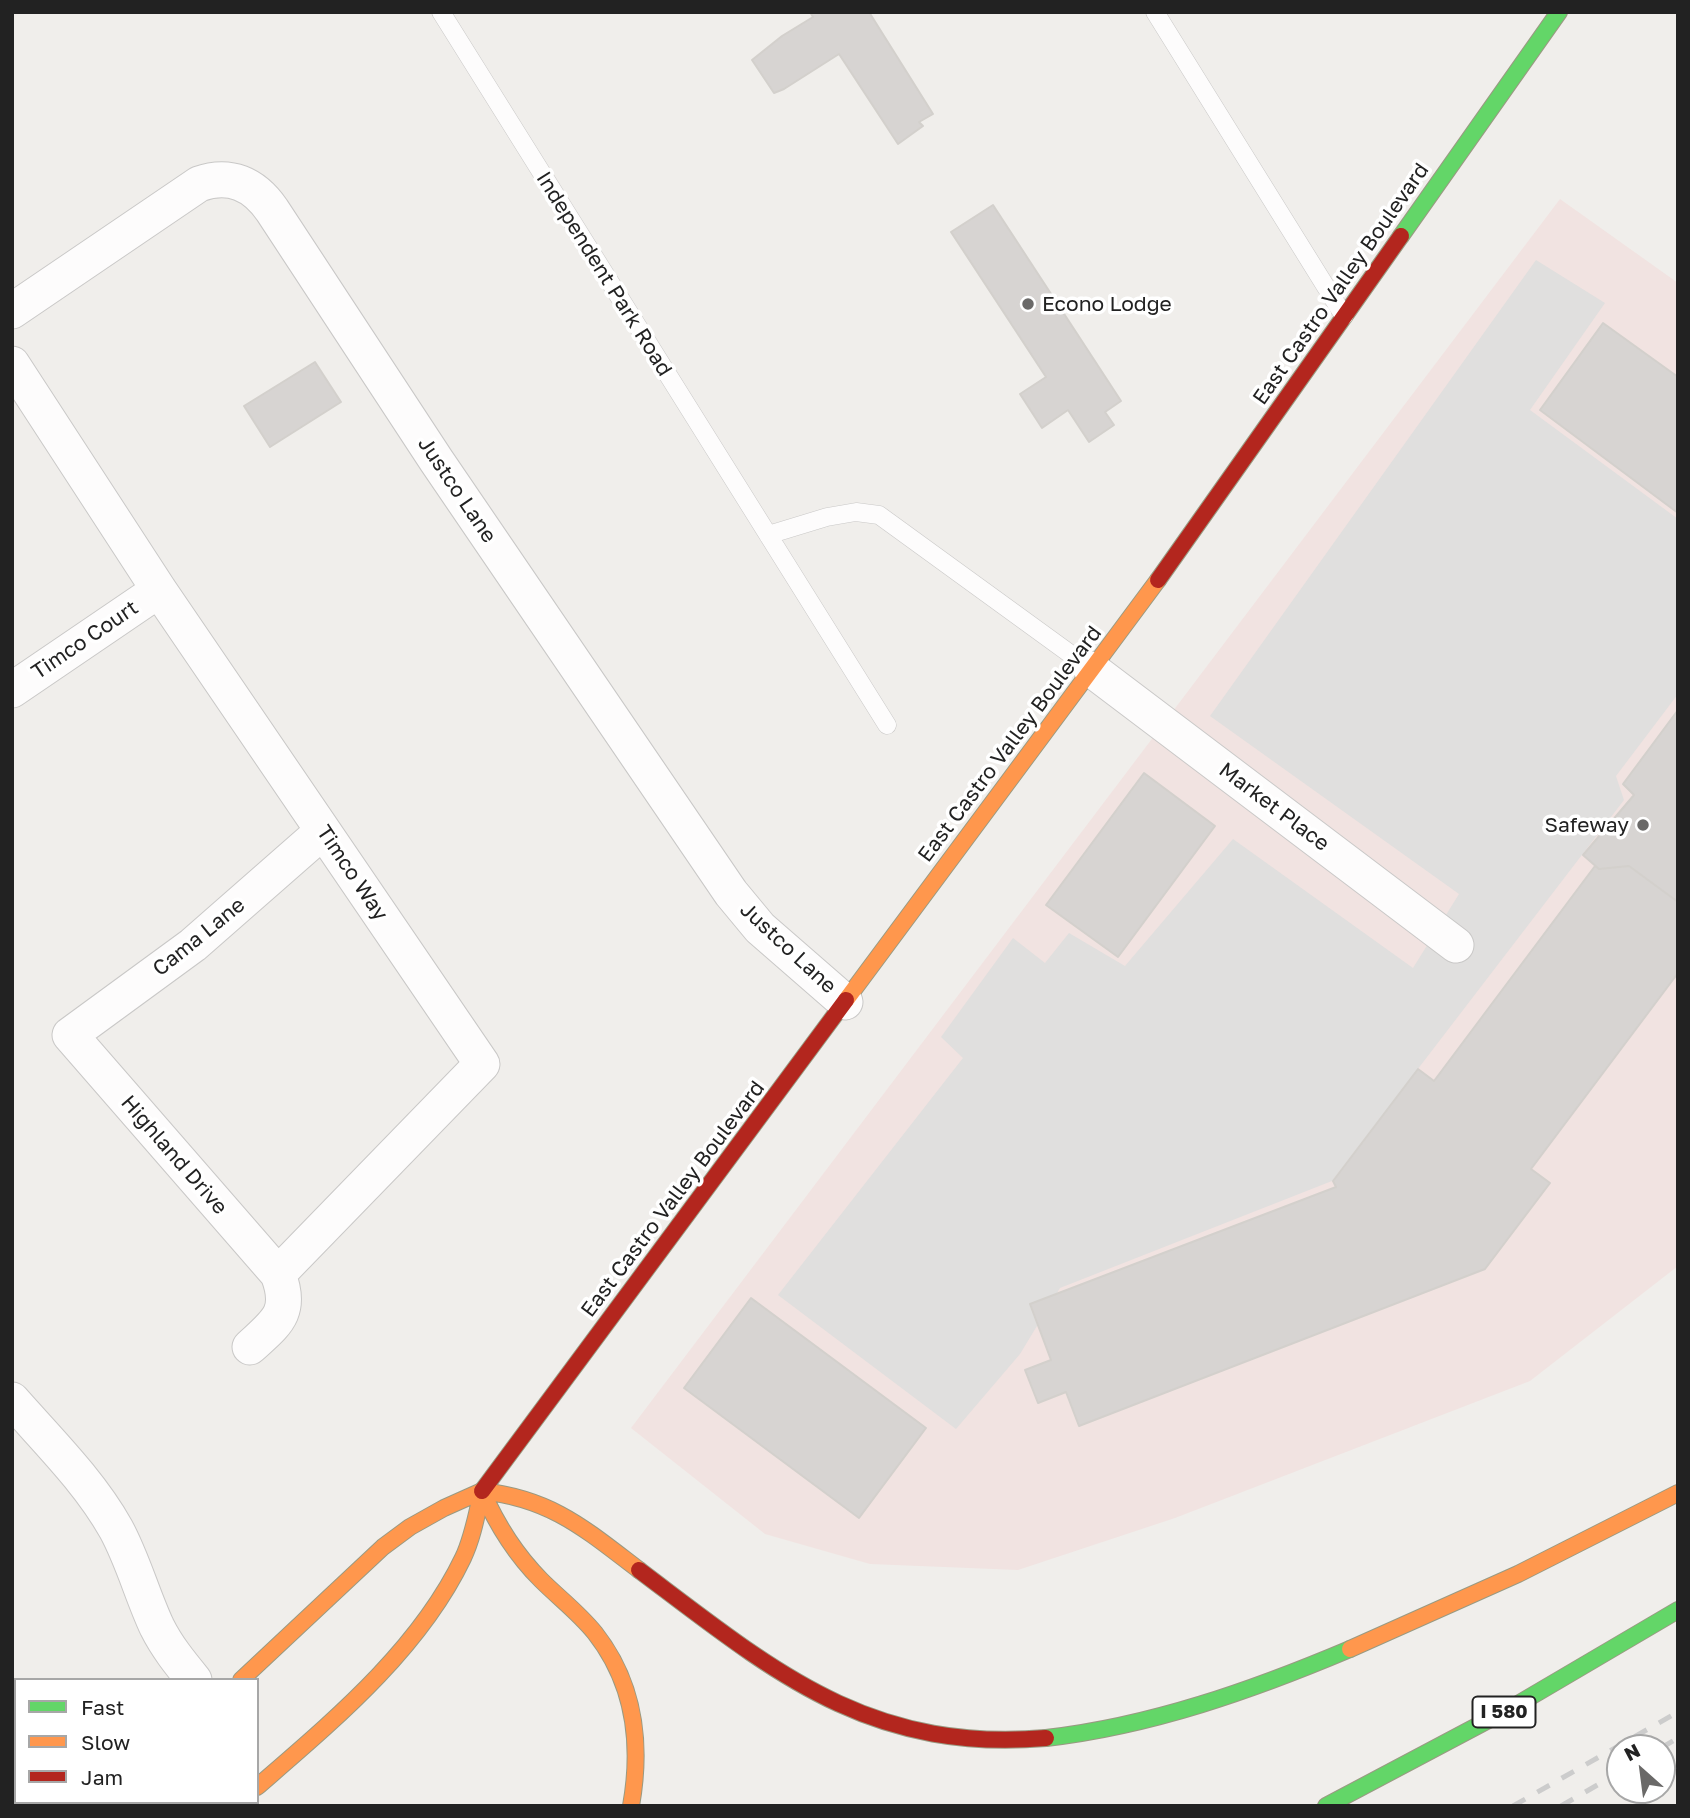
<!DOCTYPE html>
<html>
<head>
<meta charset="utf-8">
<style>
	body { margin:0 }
	#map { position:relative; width:1690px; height:1818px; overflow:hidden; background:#f0eeeb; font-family:"Golos Text",sans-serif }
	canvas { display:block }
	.frame { position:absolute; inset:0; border:14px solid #222; pointer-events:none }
	.legend { position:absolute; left:14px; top:1678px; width:245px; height:126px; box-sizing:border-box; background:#fff; border:2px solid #a7a7a7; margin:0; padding:9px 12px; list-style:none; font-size:21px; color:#222 }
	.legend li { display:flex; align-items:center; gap:14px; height:35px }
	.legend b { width:35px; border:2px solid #a7a7a7 }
	.north { position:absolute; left:1606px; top:1734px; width:70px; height:70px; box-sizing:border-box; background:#fff; border:2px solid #a7a7a7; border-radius:50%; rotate:332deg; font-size:19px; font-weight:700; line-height:28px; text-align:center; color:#222 }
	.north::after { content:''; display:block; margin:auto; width:24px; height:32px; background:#6a6968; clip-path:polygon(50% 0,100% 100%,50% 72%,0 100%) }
</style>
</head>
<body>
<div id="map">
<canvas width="1690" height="1818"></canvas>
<div class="frame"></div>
<ul class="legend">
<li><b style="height:9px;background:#63d668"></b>Fast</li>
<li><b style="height:9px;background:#ff974d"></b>Slow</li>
<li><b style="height:9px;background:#b3261e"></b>Jam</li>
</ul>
<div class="north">N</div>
</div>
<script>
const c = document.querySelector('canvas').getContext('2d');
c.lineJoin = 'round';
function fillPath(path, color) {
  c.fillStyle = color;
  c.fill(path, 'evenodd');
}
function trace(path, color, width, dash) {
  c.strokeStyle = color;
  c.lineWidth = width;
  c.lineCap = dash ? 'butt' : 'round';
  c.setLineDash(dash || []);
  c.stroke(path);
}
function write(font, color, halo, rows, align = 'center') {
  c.font = font + ' "Golos Text",sans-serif';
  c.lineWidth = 7;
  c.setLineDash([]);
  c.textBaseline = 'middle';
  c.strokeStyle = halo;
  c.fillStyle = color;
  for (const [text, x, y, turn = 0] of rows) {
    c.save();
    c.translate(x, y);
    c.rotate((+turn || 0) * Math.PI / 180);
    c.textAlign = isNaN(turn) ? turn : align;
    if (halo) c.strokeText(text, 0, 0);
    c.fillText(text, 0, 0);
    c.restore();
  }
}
fillPath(new Path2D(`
	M1560 199 1678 283V1266L1530 1381 1175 1518 1018 1570 870 1564 765 1534 631 1428Z`), '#f1e3e1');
fillPath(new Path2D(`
	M1536 260 1605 303 1530 410 1678 519V694L1616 776 1624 800 1332 1181 1060 1288 1020 1354 956 1429 778 1295 963 1058 941 1037 1013 938 1045 963 1069 933 1125 966 1233 839 1413 968 1459 894 1210 716Z`), '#e0dfde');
const building = new Path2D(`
	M810 12H869L933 114 919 122 923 126 898 144 839 54 784 89 774 93 752 60 782 36 813 17Z
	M993 205 1121 401 1105 412 1114 425 1089 442 1068 410 1042 428 1020 394 1046 377 951 232Z
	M1603 323 1678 377V513L1540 410Z
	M315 362 341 402 270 447 244 406Z
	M1678 710V902L1629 866 1599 869 1583 855 1634 795 1623 784Z
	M1144 773 1215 826 1118 957 1046 905Z
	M1595 866 1599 869 1629 866 1678 902V973L1531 1169 1550 1183 1485 1269 1079 1426 1066 1392 1038 1403 1025 1370 1051 1360 1030 1304 1336 1187 1333 1181 1418 1069 1434 1081Z
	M751 1298 926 1428 859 1518 684 1388Z`);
fillPath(building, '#d7d4d2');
trace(building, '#d3d0cc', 2);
const lane = new Path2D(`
	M441 12 887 725
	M1155 12 1344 316
	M768 535 827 517 856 512 879 515 1091 669`);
const street = new Path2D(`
	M12 311 199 184C230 173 254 184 272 210L436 460 731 893 760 928 845 1002
	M12 364 159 590 482 1064 278 1274C293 1313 276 1323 250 1347
	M1091 669 1456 945
	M12 690 159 590
	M278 1274 70 1035 193 945 323 831
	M12 1400C48 1441 89 1481 116 1529 133 1560 142 1595 157 1627 167 1647 180 1663 194 1680`);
const fast = new Path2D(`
	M1401 236 1559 12
	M1046 1738C1151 1726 1253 1690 1350 1649
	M82 1806 87 1802
	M1326 1806 1513 1707 1678 1610`);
const slow = new Path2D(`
	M846 1000 1158 580
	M1350 1649 1518 1574 1678 1493
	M241 1680 383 1547 410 1527 444 1508 482 1491
	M257 1787C333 1721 419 1650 463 1558 473 1537 477 1513 482 1491
	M631 1806C642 1744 635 1684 595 1633 579 1613 559 1598 541 1580 515 1554 497 1525 482 1491 552 1499 585 1529 639 1570`);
const jam = new Path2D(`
	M1158 580 1401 236
	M482 1491 846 1000
	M639 1570C772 1670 867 1753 1046 1738`);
trace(lane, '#c9c8c7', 19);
trace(street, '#c9c8c7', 37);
trace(fast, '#999a82', 18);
trace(slow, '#999a82', 18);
trace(jam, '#999a82', 18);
trace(lane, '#fdfcfc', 18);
trace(street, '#fdfcfc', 35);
trace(fast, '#63d668', 16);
trace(slow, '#ff974d', 16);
trace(jam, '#b3261e', 16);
trace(new Path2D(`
	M1661 1748 1678 1738
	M1513 1806 1678 1712
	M1561 1806 1620 1772`), '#ccc', 5, [14, 14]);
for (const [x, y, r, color] of [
	[1028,304,7,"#6a6968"],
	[1643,825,7,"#6a6968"]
]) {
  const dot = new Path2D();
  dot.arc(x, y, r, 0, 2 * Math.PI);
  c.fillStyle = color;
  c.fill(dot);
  trace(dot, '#fff', 2.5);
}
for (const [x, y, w] of [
	[1504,1712,63]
]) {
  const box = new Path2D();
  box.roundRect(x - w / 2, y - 15.5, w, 31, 5);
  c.fillStyle = '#fff';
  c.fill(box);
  trace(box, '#222', 2);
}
write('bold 19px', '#222', null, [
	["I 580",1504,1712]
]);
write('21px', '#222', '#fff', [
	["Independent Park Road",604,274,58],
	["East Castro Valley Boulevard",1341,284,-55],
	["Justco Lane",457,490,56],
	["Timco Court",85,640,-34],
	["East Castro Valley Boulevard",1010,744,-53],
	["Market Place",1274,807,37],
	["Timco Way",352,873,56],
	["Cama Lane",199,937,-39],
	["Justco Lane",788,948,43],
	["Highland Drive",174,1155,49],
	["East Castro Valley Boulevard",673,1199,-53]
]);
write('21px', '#222', '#fff', [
	["Econo Lodge",1042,304],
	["Safeway",1629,825,"right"]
], 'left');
</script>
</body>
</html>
